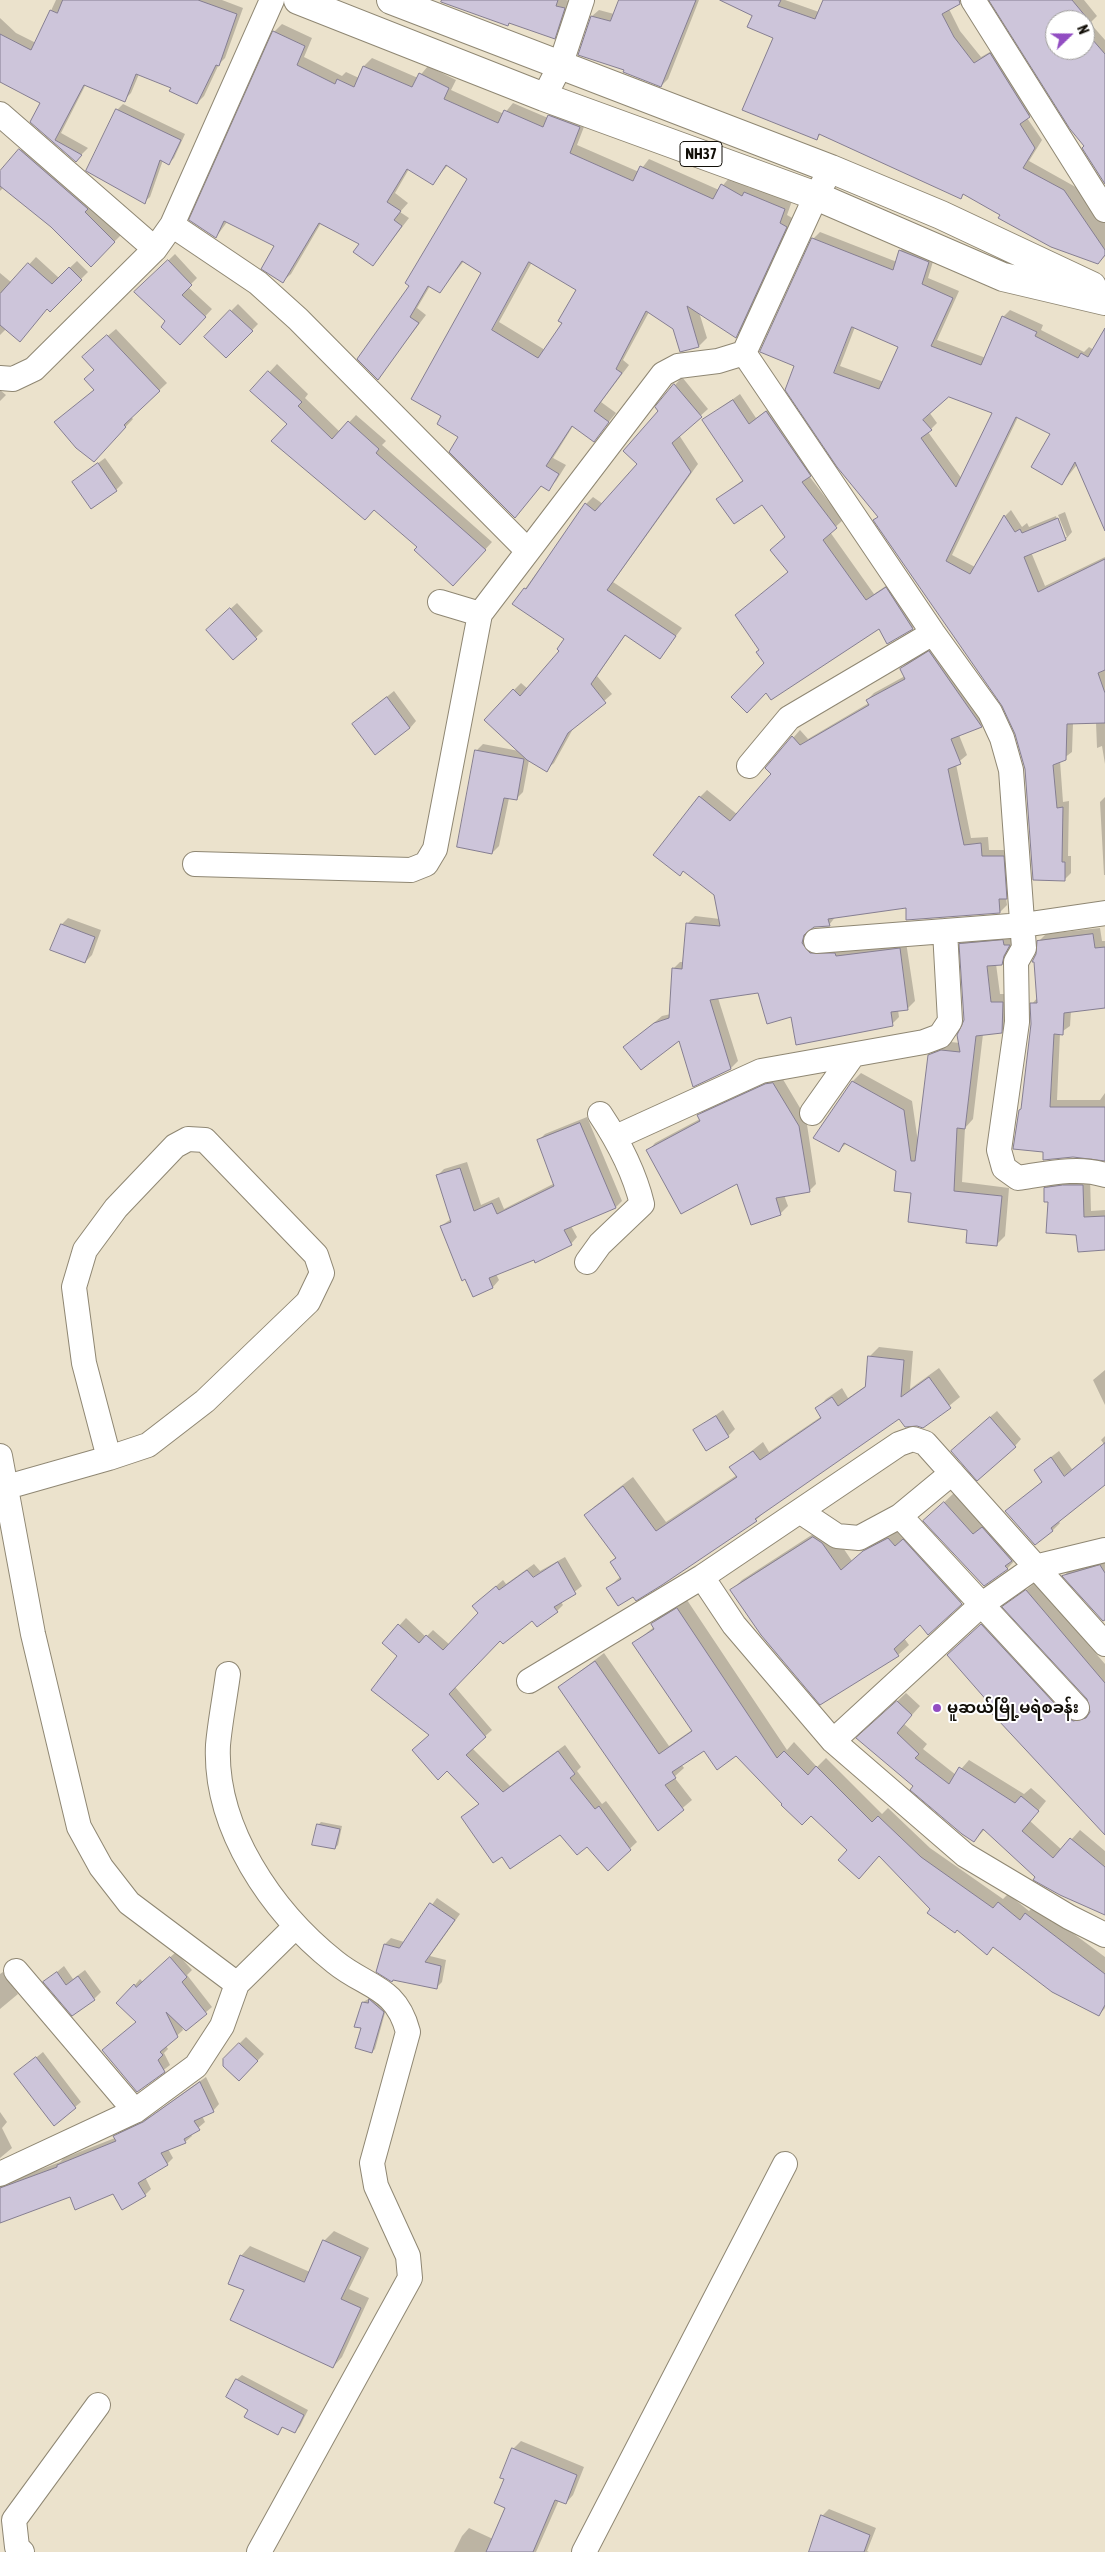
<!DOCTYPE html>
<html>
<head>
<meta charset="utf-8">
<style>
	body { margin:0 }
	#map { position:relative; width:1105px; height:2552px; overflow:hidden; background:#ebe2cc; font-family:"Asap Condensed",sans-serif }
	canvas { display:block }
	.north { position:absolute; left:1045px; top:10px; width:50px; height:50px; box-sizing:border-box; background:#fff; border:1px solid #a09f9c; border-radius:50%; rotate:68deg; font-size:14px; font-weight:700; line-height:20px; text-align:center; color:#120f08 }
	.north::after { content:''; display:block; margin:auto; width:18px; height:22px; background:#924dc2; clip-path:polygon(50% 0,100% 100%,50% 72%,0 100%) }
</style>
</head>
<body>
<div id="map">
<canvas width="1105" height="2552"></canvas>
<div class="north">N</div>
</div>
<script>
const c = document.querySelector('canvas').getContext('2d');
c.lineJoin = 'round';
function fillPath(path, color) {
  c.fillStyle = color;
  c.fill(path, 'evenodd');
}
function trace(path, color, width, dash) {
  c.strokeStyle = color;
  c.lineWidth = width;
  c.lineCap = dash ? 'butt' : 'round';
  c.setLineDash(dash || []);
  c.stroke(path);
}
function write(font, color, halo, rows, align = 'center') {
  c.font = font + ' "Asap Condensed","Noto Sans Myanmar",sans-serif';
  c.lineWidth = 4;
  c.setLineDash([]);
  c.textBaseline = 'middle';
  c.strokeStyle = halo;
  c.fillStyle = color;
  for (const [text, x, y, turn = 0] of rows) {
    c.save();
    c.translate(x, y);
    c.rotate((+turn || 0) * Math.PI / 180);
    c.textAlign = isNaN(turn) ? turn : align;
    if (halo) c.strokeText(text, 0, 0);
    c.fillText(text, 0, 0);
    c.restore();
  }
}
fillPath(new Path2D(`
	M56 0H222L243 8 225 58 219 64 204 96 197 103 172 88 139 74 131 93 124 100 86 84 61 133 88 148 76 160 32 122 42 103 0 81V18L16 33 36 43Z
	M440 0H566L571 1 561 30 554 37 511 22 508 25Z
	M621 0H699L668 79 661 86 625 69 592 16 599 10 614 14Z
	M723 0H785L819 12 824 0H962L949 9 960 31 981 57 997 48 1036 109 1027 118 1042 140 1029 161 1090 195 1105 216V256L1098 263 1001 215 964 193 961 197 821 134 817 138 775 38 754 15Z
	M991 0H1084L1097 16 1090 23 1105 40V183L1086 146ZM1055 20H1085V50H1055Z
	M282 24 312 38 304 57 342 76 346 72 359 78 364 66 372 58 418 78 428 66 456 80 451 90 504 114 513 103 548 118 557 108 587 119 577 145 639 172 649 159 719 190 730 177 750 188 753 185 792 201 787 215 794 219 743 329 736 336 699 312 707 338 699 346 649 312 623 360 629 365 601 402 616 413 594 440 573 426 553 458 566 465 556 481 548 489 542 485 515 517 443 416 483 273 464 261 439 292 430 286 417 308 426 315 378 378 411 286 469 179 448 165 432 183 409 169 395 193 408 203 400 212 409 218 373 265 361 243 321 223 291 274 283 281 276 245 227 222 216 237 274 32ZM532 262 577 290 564 323 545 350 499 322Z
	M123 104 185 134 174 158 169 163 163 160 150 197 144 202 117 110Z
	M27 143 121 235 91 265 52 226 4 187 0 191V173Z
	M820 232 897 262 900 251 907 244 935 255 928 278 959 291 937 340 986 358 1003 317 1010 310 1043 325 1041 330 1084 352 1089 347 1094 350 1105 337V428L1062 484 1052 433 1018 417 952 555 975 567 1005 516 1011 510 1022 527 1027 523 1029 527 1056 516 1064 537H1067L1058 515 1065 512 1072 532 1066 539 1031 552 1045 586 1105 557V764L1102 746 1097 748 1096 722 1073 723 1072 752 1060 761 1063 802 1069 801 1068 856H1071V873L1064 880 1026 769 1016 734 1004 706 879 516 795 366 813 239ZM855 327 899 347 884 382 840 366ZM948 395 994 413 962 479 928 432 937 423 929 412Z
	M175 254 197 278 188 287 212 309 187 336 167 321 136 292Z
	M36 257 59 278 77 261 88 272 50 310 47 307 6 329 0 335V273L12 283Z
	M238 304 258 324 226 357 206 336Z
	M116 329 167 383 131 417 133 419 101 453 56 422 95 389V370L92 349Z
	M277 364 308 394 305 398 340 432 356 415 386 441 382 445 492 542 460 577 418 547 252 391Z
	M682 377 708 409 679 435 698 464 613 582 682 628 660 657 626 634 597 676 612 694 574 727 554 763 546 770 529 760 523 792 516 799 509 798 499 846 492 853 476 751 483 744 519 751 514 690 521 683 528 689 560 650 566 639 525 589 586 504 593 497 603 504 639 464 659 411 656 407Z
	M0 390 6 395 0 401Z
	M740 394 756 418 774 405 817 468 809 476 843 520 830 532 874 594 893 581 920 621 913 628 887 642 880 627 766 663 761 649 789 571 786 537 762 503 718 499 744 479 704 420Z
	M105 458 123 483 116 490 73 482Z
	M237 603 263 631 234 658 215 623Z
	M937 645 988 719 981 726 959 735 967 755 956 764 971 838 988 837 989 850H1010L1013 891 1006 898 1007 905 1000 912 908 906 836 916 829 925 814 926 810 929 809 935 906 942 915 1001 908 1008 898 1010 899 1017 892 1024 792 1015 759 992 718 998 738 1061 731 1068 680 1039 625 1047 662 1016 671 1014 673 969 680 962H684L688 923 695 916 720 919 700 797 707 790 738 815 772 774 767 768 800 730 808 739 869 703 867 700 874 693 905 676 901 669 908 662Z
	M394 691 416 721 410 728 353 724Z
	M1105 797V875H1104L1100 802Z
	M68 918 101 930 92 955 85 962 62 924Z
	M1100 928 1102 941H1105V994L1071 1011 1070 1026 1060 1033 1057 1100H1100L1105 1093V1160L1044 1151 1020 1110 1023 1107 1032 1024V1004L1038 997V942L1046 934Z
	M969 936 1017 937 1010 955 1002 964H996L1000 994H1011L1010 1023 1001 1032 983 1034 973 1119 965 1128 962 1182 1009 1188 1005 1236 996 1245 913 1192 898 1171 847 1143 839 1150 815 1137 853 1081 861 1073 912 1101 918 1142 929 1056 938 1047 951 1042 960 1043 965 1020 961 944Z
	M781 1076 806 1118 816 1184 809 1191 784 1195 788 1206 780 1214 738 1182 648 1151 655 1143 700 1119 698 1116 706 1108Z
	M587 1117 622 1201 616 1207 571 1226 577 1237 571 1244 496 1274 499 1280 493 1287 474 1295 441 1226 451 1219 437 1176 444 1169 467 1162 481 1205 499 1197 504 1209 555 1183 539 1140 545 1134Z
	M1090 1178 1091 1211 1105 1210V1249L1077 1233 1049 1201 1045 1188 1053 1181Z
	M879 1347 913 1351 910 1389 939 1368 960 1397 923 1427 900 1417 765 1511 756 1520 633 1595 608 1588 621 1576 611 1562 617 1556 586 1515 595 1506 633 1477 666 1522 737 1475 731 1467 763 1442 769 1452 822 1416 817 1409 826 1399 842 1388 848 1398 867 1385 869 1357Z
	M1105 1370V1405L1093 1380Z
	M723 1410 735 1429 728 1436 695 1430Z
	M997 1411 1021 1439 1015 1446 959 1444Z
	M1105 1436V1483L1058 1521 1060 1523 1053 1530 1035 1543 1006 1511 1043 1481 1035 1470 1043 1463 1059 1451 1072 1469 1104 1444 1101 1440Z
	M955 1492 1017 1558 1007 1569 935 1511Z
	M824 1527 833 1533 852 1561 875 1541 898 1529 972 1592 928 1633 920 1624 904 1638 909 1645 898 1655 732 1590 742 1580Z
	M565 1557 582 1586 561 1602 563 1605 557 1611 533 1619 500 1639 455 1687 492 1730 472 1748 510 1786 565 1745 581 1767 577 1771 602 1804 606 1801 637 1842 608 1869 588 1845 561 1834 502 1855 463 1817 480 1803 431 1735 399 1656 384 1643 406 1618 426 1637 433 1630 450 1645 479 1613 473 1606 503 1580 506 1584 534 1564 540 1571Z
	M1105 1560V1618L1064 1576 1070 1569Z
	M1035 1583 1105 1664V1833L990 1703 957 1647 990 1616 1083 1713H1091L1088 1698 1004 1607Z
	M687 1600 787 1750 794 1742 817 1767 826 1758 882 1814 888 1808 930 1848 1003 1899 1008 1894 1029 1911 1035 1905 1105 1957V2008L1099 2015 994 1946 931 1909 879 1855 849 1850 811 1814 784 1804 736 1755 705 1749 681 1764 684 1768 674 1777 692 1800 658 1829 560 1687 604 1653 669 1746 692 1730 634 1643 654 1627 652 1624 661 1615Z
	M906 1693 920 1706 904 1724 927 1744 923 1749 956 1775 969 1760 1024 1794 1031 1788 1046 1801 1030 1821 1062 1850 1080 1830 1105 1851V1913L1037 1877 985 1829 974 1841 915 1786 867 1730Z
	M321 1822 342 1826 338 1845 335 1848 318 1825Z
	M437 1898 460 1914 430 1956 446 1960 442 1982 436 1988 385 1944 391 1938 404 1942Z
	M176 1952 192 1970 187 1975 212 2007 186 2029 181 2025 183 2030 166 2046 168 2049 164 2053 170 2065 137 2091V2021L135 1985 140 1979 143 1982Z
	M64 1966 73 1979 85 1970 101 1992 94 1999 45 1982Z
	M3 1972 18 1994 0 2009V1974Z
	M372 1997 386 2009 375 2049 372 2052 362 2028 363 2002Z
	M246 2037 264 2054 239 2080 224 2059Z
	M43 2052 81 2102 75 2107 16 2074Z
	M206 2077 219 2104 213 2111 202 2116 205 2122 191 2134 192 2136 185 2142 168 2149 173 2158 167 2164 145 2177 151 2189 145 2195 113 2192 70 2195 0 2211V2185L60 2162 64 2158 115 2138 121 2130 151 2116Z
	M0 2112 7 2122 2 2128 12 2148 0 2158Z
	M334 2231 369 2248 349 2289 369 2298 342 2357 333 2367 246 2290 241 2256 250 2246 310 2272 324 2241Z
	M242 2375 308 2410 300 2426 295 2432 284 2426 277 2434 250 2409 236 2380Z
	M521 2441 584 2467 573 2495 566 2503 559 2500 536 2552H454L462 2536 469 2528 493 2539 507 2507 506 2479 513 2449Z
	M829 2509 876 2528 867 2551 869 2552H810L822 2516Z`), '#0003');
const building = new Path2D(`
	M63 0H198L237 14 219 66 216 65 197 104 169 91 171 88 136 74 125 102 84 85 55 140 82 155 76 162 30 122 40 103 0 82V34L31 50 50 10 57 13Z
	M442 0H558L556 6 565 8 555 39 509 23 508 26 441 2Z
	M619 0H696L661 87 623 72 624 70 578 55 591 16 610 21Z
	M720 0H781L778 6 815 19 823 0H959L960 4 942 14 954 37 974 63 990 53 1030 117 1020 124 1035 148 1023 168 1064 190 1105 250V255L1098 264 1051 247 998 218 1000 215 963 194 961 199 819 134 817 140 742 110 773 38 747 27 752 16Z
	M989 0H1072L1092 24 1085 29V20H1055V50H1085V31L1105 54V184L1082 148 1084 146 1070 129Z
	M273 31 305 46 297 65 335 84 337 79 354 87 363 66 412 87 419 73 449 88 444 99 498 123 504 110 543 127 548 115 580 127 570 153 633 181 640 166 713 199 721 184 742 196 744 192 785 209 780 223 787 227 736 338 687 306 699 347 680 352 673 329 646 311 616 369 622 373 594 411 609 422 594 442 572 426 546 466 559 474 549 491 541 486 515 518 449 452 458 437 437 424 441 416 411 399 481 273 462 261 440 293 428 286 410 317 419 323 378 380 357 359 409 286 405 283 467 179 446 165 433 185 407 169 387 202 401 211 394 220 402 226 373 266 353 252 359 244 319 223 283 283 261 269 274 246 224 221 216 238 189 220ZM529 262 576 290 558 321 562 323 538 358 492 330Z
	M116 109 181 140 169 165 160 160 145 204 86 171Z
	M19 149 88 209 85 212 115 242 91 267 51 227 0 186V171Z
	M812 238 893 270 899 250 929 262 922 284 953 298 931 346 981 365 1002 316 1037 332 1035 336 1078 358 1081 353 1088 357 1105 328V531L1075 462 1062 485 1031 467 1050 434 1016 417 946 561 970 574 1004 515 1015 532 1020 529 1022 533 1058 518 1066 540 1024 557 1038 592 1105 559V670L1098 673 1105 693V723L1067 724 1066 760 1053 765 1057 808 1063 807 1062 862H1065V881L1033 880 1025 769 1015 734 1002 706 873 520 878 517 837 467 785 390 794 366 760 352ZM852 327 898 347 879 389 834 373ZM949 397 992 413 956 487 921 438 932 430 923 420Z
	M168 260 192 285 182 295 206 317 180 345 161 327 165 321 134 292Z
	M28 263 52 284 69 267 82 280 50 312 47 309 20 342 0 325V294Z
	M230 310 253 331 226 358 204 337Z
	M107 335 160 391 124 425 126 427 94 462 76 448 54 422 94 390 84 379 94 370 82 357Z
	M268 371 302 402 298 406 332 439 348 421 379 449 376 453 486 550 453 586 414 550 417 547 374 510 365 520 271 441 287 424 250 391Z
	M674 384 702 417 672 443 691 472 607 590 676 636 660 659 625 635 591 684 606 703 568 733 547 772 527 760 484 720 513 689 520 696 559 651 557 649 564 639 512 604 524 588 526 589 585 503 595 511 637 464 623 451 658 411 655 407Z
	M733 400 749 424 766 411 811 476 802 482 837 528 823 540 866 600 886 587 913 629 887 644 879 629 771 700 766 693 747 713 731 697 764 663 756 652 759 650 735 615 788 572 770 550 785 537 762 505 734 524 716 499 743 481 702 420Z
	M98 463 117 491 91 509 72 482Z
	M230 608 257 639 233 660 206 630Z
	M929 651 982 727 951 739 961 764 948 769 964 845 981 843 982 856H1004L1007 899H999L1000 913 906 920V908L828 919 830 926 814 927 804 935 802 943 810 953H835L836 956 900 948 908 1010 891 1012 893 1026 796 1045 791 1017 767 1024 758 993 710 1000 731 1069 693 1087 679 1041 641 1070 623 1047 654 1023 669 1018 672 968 682 969 686 923 720 926 714 895 683 871 680 876 653 855 699 796 730 821 769 776 771 774 765 768 792 736 800 745 869 705 866 700 905 679 900 669Z
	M387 697 410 728 375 755 352 724Z
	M475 750 524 759 517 800 504 798 492 854 457 847Z
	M61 924 95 937 85 963 50 950Z
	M1093 934 1095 948 1105 947V1008L1064 1013 1063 1035 1054 1034 1050 1107H1105V1161L1073 1157 1043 1160V1152L1013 1149 1019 1110 1021 1109 1031 1024 1030 1003H1037L1034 962H1032L1036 954 1037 941Z
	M1003 940 1004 945H1010L1004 956 1002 965 987 966 991 1002H1003L1002 1033 976 1036 965 1129 957 1128 954 1191 1002 1196 997 1246 966 1243 967 1230 908 1222 911 1193 894 1191 896 1171 844 1143 839 1152 813 1138 852 1081 904 1110 911 1161H915L928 1055 941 1050 960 1052 957 1035 964 1020 959 944Z
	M773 1083 799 1126 810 1192 776 1198 781 1215 751 1225 737 1184 681 1214 646 1150 700 1121 697 1115 765 1084Z
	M580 1123 616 1208 564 1230 572 1245 535 1263 534 1260 489 1278 493 1288 473 1297 465 1279 462 1281 440 1226 451 1222 436 1175 460 1168 474 1211 492 1203 497 1214 554 1186 537 1140Z
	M1063 1185H1083L1084 1217 1105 1216V1250L1078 1252 1076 1235 1046 1233 1048 1202H1044V1188Z
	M868 1356 904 1360 901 1397 929 1377 951 1408 923 1428 917 1426 905 1427 899 1419 755 1519 757 1521 662 1585 636 1601 633 1597 618 1606 606 1588 621 1579 610 1562 616 1558 584 1515 623 1486 656 1531 737 1477 729 1467 753 1451 760 1460 821 1418 815 1408 832 1397 838 1406 865 1387Z
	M716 1416 729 1437 706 1451 693 1430Z
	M990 1417 1016 1447 977 1481 951 1451Z
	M1105 1443V1485L1051 1528 1053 1531 1035 1545 1005 1511 1042 1482 1034 1470 1051 1457 1064 1476Z
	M944 1502 973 1534 982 1527 1012 1561 1005 1566 1008 1569 984 1586 923 1521Z
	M813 1537 822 1543 841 1570 863 1551 888 1538 895 1546 903 1539 962 1604 928 1635 920 1625 894 1649 899 1656 820 1705 761 1635 730 1590Z
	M558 1562 576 1594 554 1607 558 1612 537 1627 532 1621 503 1644 500 1641 449 1694 486 1737 466 1755 503 1792 558 1751 575 1774 570 1778 595 1809 599 1806 631 1850 608 1871 587 1847 577 1855 560 1835 510 1869 502 1857 493 1863 461 1817 479 1804 447 1771 438 1780 412 1750 429 1735 371 1690 397 1656 382 1643 398 1624 419 1643 426 1635 443 1650 478 1613 472 1606 496 1586 499 1590 527 1570 533 1577Z
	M1100 1565 1105 1573V1620L1103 1621 1062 1576Z
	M1026 1590 1105 1683V1835L985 1706 989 1703 947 1655 981 1624 1067 1717 1073 1721 1086 1718 1090 1712 1087 1699 1002 1607Z
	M677 1608 777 1758 784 1751 808 1775 816 1766 872 1822 878 1816 921 1857 993 1908 998 1902 1020 1920 1025 1913 1105 1974V2005L1099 2016 1052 1992 993 1947 987 1955 957 1930 955 1933 927 1913 930 1909 879 1856 859 1879 838 1860 847 1850 811 1816 802 1825 781 1805 782 1804 736 1756 717 1770 704 1751 672 1772 676 1778 665 1785 684 1810 658 1831 558 1687 595 1661 659 1754 692 1731 632 1643 654 1629 651 1624Z
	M897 1701 912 1715 897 1733 919 1754 915 1758 949 1784 959 1767 1015 1803 1021 1796 1039 1811 1022 1831 1053 1858 1070 1838 1105 1867V1915L1060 1895 1033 1880 1035 1877 983 1829 974 1842 962 1834 910 1790 913 1786 856 1738Z
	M317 1824 340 1829 335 1849 312 1845Z
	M430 1903 455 1920 425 1962 441 1966 437 1989 393 1980 392 1982 376 1972 384 1944 399 1948Z
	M170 1957 187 1977 182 1982 207 2014 186 2031 166 2012 178 2037 160 2052 163 2055 158 2060 165 2072 137 2092 102 2050 136 2022 116 2003 134 1984 136 1987Z
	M57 1972 66 1985 78 1976 95 2000 72 2016 43 1982Z
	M369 1999 384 2012 372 2053 355 2048 361 2028 354 2027 362 2002 368 2003Z
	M239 2043 258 2061 239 2081 223 2066V2059Z
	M36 2057 76 2108 54 2126 14 2074Z
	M200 2082 214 2112 194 2121 200 2130 184 2139 186 2143 161 2153 168 2165 138 2183 146 2196 122 2210 113 2194 75 2210 70 2197 0 2223V2188L57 2167V2165L116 2141 113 2136 143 2122Z
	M323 2240 361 2257 341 2299 361 2308 333 2368 230 2320 244 2290 228 2284 240 2255 304 2282Z
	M236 2379 304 2415 295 2433 282 2427 278 2435 244 2417 248 2410 226 2397Z
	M512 2448 577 2475 566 2504 555 2500 533 2552H486L505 2508 494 2503 504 2479 500 2478Z
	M821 2515 870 2535 864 2552H809Z`);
fillPath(building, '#cdc5da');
trace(building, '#857e91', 1);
const street = new Path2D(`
	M973 0 1105 210
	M544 97 560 66 582 0
	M0 114 155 249
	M172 225 258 283 298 319 527 550
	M744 353 933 633 990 712 1002 738 1011 770 1024 948 1016 962 1017 1022 999 1150 1004 1168 1018 1178C1045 1174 1079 1166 1105 1175
	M0 378 13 379 34 369 155 249 172 225 272 0
	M440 602 480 614 663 374 678 366 718 361 744 353 816 196 831 169
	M749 766 789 718 933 633
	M195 864 411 870 426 864 435 849 480 614
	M816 941 1023 925 1105 913
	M812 1113 853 1055
	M616 1137 761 1071 924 1042 940 1036 950 1021 945 931
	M587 1262 600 1244 642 1204C634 1171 618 1141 600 1114
	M0 1456 33 1634 79 1827 101 1867 129 1903 237 1984 295 1927
	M0 1489 109 1458 148 1445 205 1401 308 1302 322 1273 316 1255 205 1140 188 1139 175 1146 116 1208 85 1250 74 1287 84 1363 109 1458
	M801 1512 837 1536 859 1538 900 1516 952 1473
	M900 1516 1077 1708
	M702 1577 734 1625 833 1741 965 1855 1069 1917 1105 1935
	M228 1674C225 1697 220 1722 218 1745 214 1828 272 1912 335 1962 367 1988 396 1986 408 2032L372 2163 376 2186 408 2256 410 2278 259 2552
	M529 1681 702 1577 899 1444 913 1439 925 1443 1105 1644
	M833 1741 981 1605 1035 1567 1105 1550
	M16 1971 135 2111
	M0 2174 135 2111 196 2066 222 2026 237 1984
	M22 2552 17 2547 14 2520 98 2405
	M584 2552 785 2164`);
const highway = new Path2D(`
	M298 0 544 97 816 196 1003 277 1105 301
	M391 0 831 169 941 215 1092 286`);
trace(street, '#8f8773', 26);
trace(highway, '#8f8773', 30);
trace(street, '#fff', 24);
trace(highway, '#fff', 28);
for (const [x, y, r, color] of [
	[937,1708,5,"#924dc2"]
]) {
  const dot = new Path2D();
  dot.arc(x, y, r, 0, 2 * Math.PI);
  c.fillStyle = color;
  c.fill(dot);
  trace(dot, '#fff', 2);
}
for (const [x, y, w] of [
	[701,154,42]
]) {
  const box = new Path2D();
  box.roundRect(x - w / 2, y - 12.5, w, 25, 4);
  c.fillStyle = '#fff';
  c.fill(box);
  trace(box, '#120f08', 1);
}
write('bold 15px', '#120f08', null, [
	["NH37",701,154]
]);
write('bold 16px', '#120f08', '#fff', [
	["မူဆယ်မြို့မရဲစခန်း",947,1708]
], 'left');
</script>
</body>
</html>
